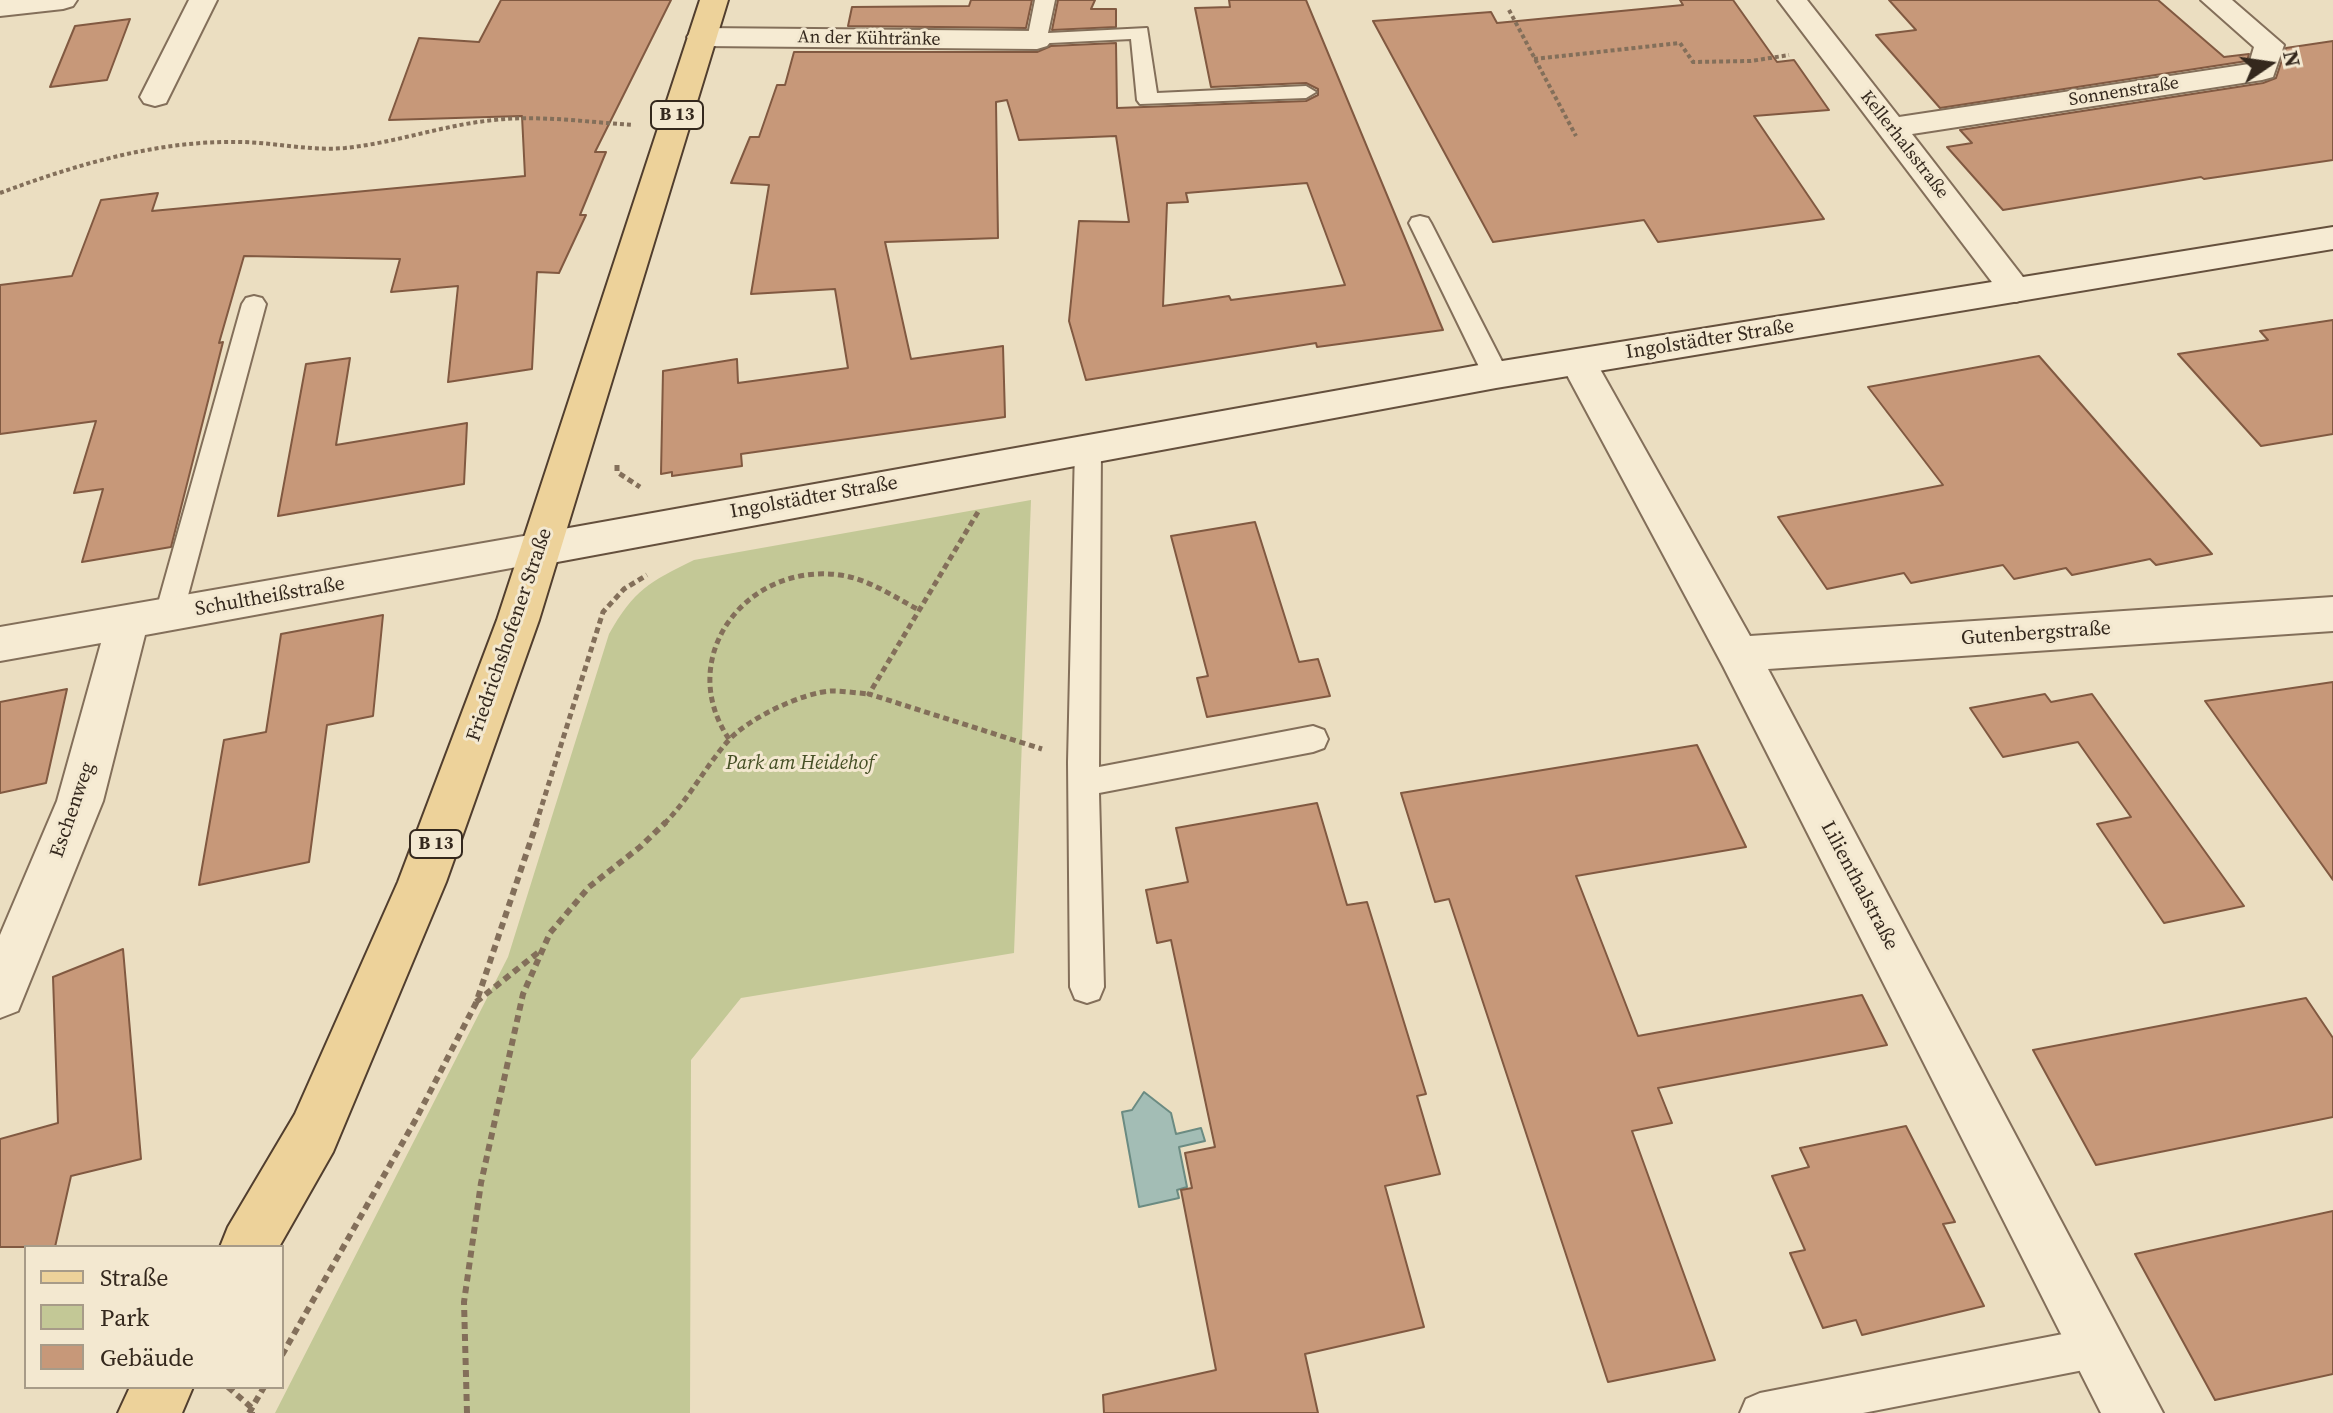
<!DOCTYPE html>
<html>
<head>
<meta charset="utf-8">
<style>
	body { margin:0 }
	#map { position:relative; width:2333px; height:1413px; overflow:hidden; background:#ebdec1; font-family:"Source Serif 4",serif }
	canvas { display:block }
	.legend { position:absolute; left:24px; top:1245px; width:260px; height:144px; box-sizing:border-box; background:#f3e8d0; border:2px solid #a79b88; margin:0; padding:10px 14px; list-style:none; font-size:24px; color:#34281d }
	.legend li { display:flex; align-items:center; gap:16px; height:40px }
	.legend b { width:40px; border:2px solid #a79b88 }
	.north { position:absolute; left:2229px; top:24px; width:80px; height:80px; -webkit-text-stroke:6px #f3e8d0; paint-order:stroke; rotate:77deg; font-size:22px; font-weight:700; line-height:32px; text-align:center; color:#34281d }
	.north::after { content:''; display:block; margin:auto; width:28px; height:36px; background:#34281d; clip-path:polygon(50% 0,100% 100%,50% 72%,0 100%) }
</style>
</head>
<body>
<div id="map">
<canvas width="2333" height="1413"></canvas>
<ul class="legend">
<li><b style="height:10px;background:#edd29a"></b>Straße</li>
<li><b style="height:22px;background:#c3c896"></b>Park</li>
<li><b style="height:22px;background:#c79879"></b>Gebäude</li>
</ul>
<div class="north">N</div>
</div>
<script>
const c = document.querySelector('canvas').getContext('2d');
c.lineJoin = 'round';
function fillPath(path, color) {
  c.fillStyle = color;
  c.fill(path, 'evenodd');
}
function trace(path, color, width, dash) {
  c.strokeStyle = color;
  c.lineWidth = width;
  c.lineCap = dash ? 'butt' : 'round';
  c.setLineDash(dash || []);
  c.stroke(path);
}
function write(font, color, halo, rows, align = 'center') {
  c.font = font + ' "Source Serif 4",serif';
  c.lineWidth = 6;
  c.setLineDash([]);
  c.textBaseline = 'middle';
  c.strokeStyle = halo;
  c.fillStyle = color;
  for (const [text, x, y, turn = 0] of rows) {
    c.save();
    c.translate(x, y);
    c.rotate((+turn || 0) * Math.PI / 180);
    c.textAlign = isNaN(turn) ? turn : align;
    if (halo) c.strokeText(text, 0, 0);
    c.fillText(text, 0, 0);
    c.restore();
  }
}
fillPath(new Path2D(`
	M1031 500 1014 953 741 998 691 1060 690 1413H275L508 957 609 634C634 590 649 582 694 560Z`), '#c3c896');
const water = new Path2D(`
	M1144 1092 1171 1113 1176 1134 1201 1128 1205 1141 1179 1147 1187 1187 1177 1190 1179 1198 1139 1207 1122 1112 1132 1110Z`);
fillPath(water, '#a3bdb5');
trace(water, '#6b8b82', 2);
const building = new Path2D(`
	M501 0H671L595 152H606L580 215H586L559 273 537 272 532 369 448 382 458 286 391 292 400 259 244 256 219 343 223 342 171 547 82 562 103 489 74 493 96 421 0 434V285L72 276 101 200 158 193 152 211 525 176 522 116 389 120 419 38 479 42Z
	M971 0H1032L1026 28 848 26 852 7 969 6Z
	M1058 0H1095L1091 9H1116V27L1052 30Z
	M1229 0H1306L1443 330 1317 347 1316 343 1086 380 1069 321 1079 221 1129 222 1116 136 1019 140 1007 100 996 102 998 238 885 242 911 359 1003 346 1005 417 741 454 742 466 672 476V472L661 474 663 371 737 359 738 383 848 368 835 289 751 294 769 185 731 183 750 137H759L777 85H785L794 52H1037L1051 46 1116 43 1117 108 1306 101 1318 95V89L1306 83 1211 87 1195 8 1230 7ZM1307 183 1345 285 1231 300 1229 296 1163 306 1167 203 1188 202 1186 193Z
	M1680 0H1733L1777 62 1794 60 1829 110 1754 116 1824 219 1658 242 1644 220 1493 242 1373 21 1491 12 1497 23 1683 5Z
	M1889 0H2158L2224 57 2249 54 2247 61 1940 108 1876 35 1916 30Z
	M130 19 107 80 50 87 75 26Z
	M2333 41V160L2204 179 2201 177 2003 210 1947 147 1972 143 1960 130 2263 83 2276 78 2286 48Z
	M2333 320V434L2261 446 2178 354 2268 340 2260 331Z
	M2039 356 2212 554 2156 565 2150 559 2072 575 2066 568 2014 579 2003 565 1911 583 1904 573 1827 589 1778 517 1943 485 1868 387Z
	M350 358 336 445 467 423 464 484 278 516 306 364Z
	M1255 522 1299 662 1318 659 1330 696 1207 717 1197 678 1208 676 1171 536Z
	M383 615 373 716 327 725 309 862 199 885 224 740 266 732 281 634Z
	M2333 682V880L2205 701Z
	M67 689 46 783 0 793V702Z
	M2045 694 2051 702 2092 694 2244 906 2164 923 2097 824 2131 817 2078 742 2003 757 1970 708Z
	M1697 745 1746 847 1576 876 1638 1036 1862 995 1887 1045 1658 1088 1672 1123 1632 1131 1715 1360 1608 1382 1449 899 1435 902 1401 793Z
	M1317 803 1347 905 1367 902 1426 1094 1417 1096 1440 1174 1385 1186 1424 1327 1305 1354 1318 1413H1104L1103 1395 1216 1370 1181 1190 1192 1188 1185 1153 1215 1147 1171 940 1157 943 1146 890 1188 882 1176 828Z
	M123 949 141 1159 71 1176 55 1247H0V1139L58 1123 53 977Z
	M2306 998 2333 1038V1117L2096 1165 2033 1050Z
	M1906 1126 1955 1222 1943 1224 1984 1306 1862 1335 1856 1320 1823 1328 1790 1253 1805 1250 1772 1176 1809 1167 1800 1148Z
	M2333 1211V1374L2215 1400 2135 1254Z`);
fillPath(building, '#c79879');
trace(building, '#815941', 2);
const lane = new Path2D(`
	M1035 0H1055L1048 33 1147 28 1157 93 1306 86 1316 92 1306 98 1140 104 1137 100 1131 39 1030 44 1027 40Z
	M1420 216 1428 218 1431 223 1509 375 1505 381 1496 384 1487 381 1483 375 1409 223 1412 218Z
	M254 296 262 298 266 304 183 614 179 622 169 625 159 622 155 614 242 304 246 298Z
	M1088 437 1097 440 1101 447 1099 767 1313 726 1324 730 1328 739 1324 748 1313 752 1099 793 1104 987 1099 999 1087 1003 1075 999 1070 987 1068 762 1075 447 1079 440Z
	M2099 1327 2113 1333 2119 1347 2113 1361 2099 1367 1863 1413H1740L1746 1399 1760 1393Z`);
const street = new Path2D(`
	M0 0H77L73 6 63 9 0 16Z
	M189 0H217L166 103 155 106 144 103 140 97Z
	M1778 0H1807L1899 117 2249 64 2254 47 2201 0H2232L2284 45 2273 77 2262 80 1912 134 2033 290 2028 298 2016 302 2004 298Z
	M702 28 1037 31 1047 34 1052 40 1047 46 1037 49 702 46 692 43 687 37 692 31Z
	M1578 349 1591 353 1750 636 2333 597V631L1768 669 2163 1413H2101L1723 666 1560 362 1565 353Z
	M541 533 555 538 561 549 555 560 145 635 103 801 18 1011 0 1018V935L57 801 101 643 0 661V627Z`);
const secondary = new Path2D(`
	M2333 227V249L1496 388 541 565 527 560 521 549 527 538 541 533 1496 362Z`);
const primary = new Path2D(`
	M700 0H728L539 620 446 882 333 1152 279 1247H220L228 1227 295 1114 398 882 497 620Z
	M130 1387H193L182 1413H118Z`);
trace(lane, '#836f5a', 4);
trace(street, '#836f5a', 4);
trace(secondary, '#65503d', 4);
trace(primary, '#513e2e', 4);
trace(new Path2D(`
	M1509 10 1576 136
	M1534 59 1680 43 1693 62 1751 61 1789 55
	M0 193C78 164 158 140 242 142 277 143 310 151 345 148 395 143 443 125 494 120 540 115 587 122 633 125`), '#836f5a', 4, [4, 3]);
trace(new Path2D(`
	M617 465V472L640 487
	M978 512 869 694 1042 749
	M729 739C674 658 746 562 840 575 869 579 894 597 919 610
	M536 824 603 612 624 589 647 575
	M664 824C689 799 705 767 728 741 747 719 803 692 832 691 844 691 857 693 869 694`), '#836f5a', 5, [6, 4]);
trace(new Path2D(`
	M476 1002 540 951
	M282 1355 416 1119 476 1003 537 822
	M228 1387 252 1408V1413
	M249 1413 264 1387
	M467 1413 464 1302 481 1183 523 994 550 933 589 887 640 847 666 822`), '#836f5a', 6, [7, 5]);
fillPath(lane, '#f6ebd3');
fillPath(street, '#f6ebd3');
fillPath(secondary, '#f6ebd3');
fillPath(primary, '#edd29a');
write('18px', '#34281d', '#f3e8d0', [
	["An der Kühtränke",869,39,1],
	["Sonnenstraße",2124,92,-9],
	["Kellerhalsstraße",1904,145,52]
]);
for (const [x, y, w] of [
	[677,115,52],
	[436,844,52]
]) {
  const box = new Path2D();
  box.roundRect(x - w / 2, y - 14, w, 28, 6);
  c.fillStyle = '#f3e8d0';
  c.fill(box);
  trace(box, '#34281d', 2);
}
write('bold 18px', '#34281d', null, [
	["B 13",677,115],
	["B 13",436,844]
]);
write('20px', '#34281d', '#f3e8d0', [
	["Ingolstädter Straße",1710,340,-9],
	["Ingolstädter Straße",814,498,-10],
	["Schultheißstraße",270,597,-10],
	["Gutenbergstraße",2036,634,-4],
	["Friedrichshofener Straße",510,635,-71],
	["Eschenweg",73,810,-71],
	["Lilienthalstraße",1859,886,62]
]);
write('italic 20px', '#454f25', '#f3e8d0', [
	["Park am Heidehof",800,764]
]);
</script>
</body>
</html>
